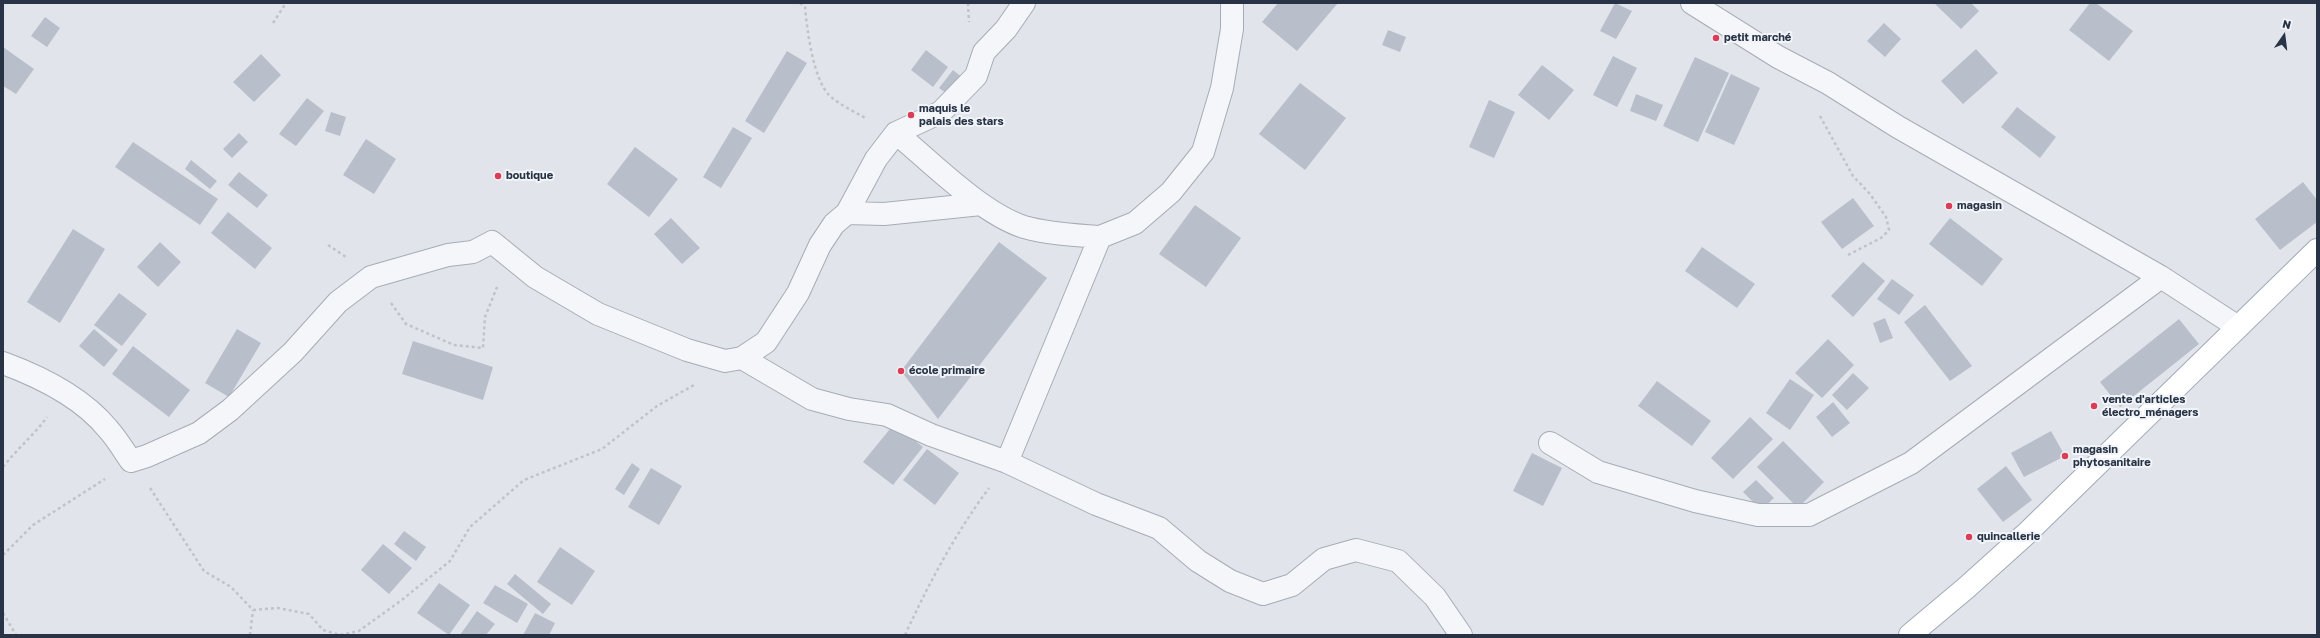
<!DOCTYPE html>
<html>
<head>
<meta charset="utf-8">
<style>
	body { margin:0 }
	#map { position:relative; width:2320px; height:638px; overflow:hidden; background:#e1e5eb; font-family:"Golos Text",sans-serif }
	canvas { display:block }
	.frame { position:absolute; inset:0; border:4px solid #283345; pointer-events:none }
	.north { position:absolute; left:2264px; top:16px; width:40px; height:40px; -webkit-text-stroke:3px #f1f4f8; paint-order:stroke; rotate:14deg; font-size:11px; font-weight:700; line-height:16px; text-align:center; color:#283345 }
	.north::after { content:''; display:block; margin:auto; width:14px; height:18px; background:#283345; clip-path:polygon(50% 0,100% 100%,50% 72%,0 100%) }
</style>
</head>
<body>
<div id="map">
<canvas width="2320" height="638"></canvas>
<div class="frame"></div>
<div class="north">N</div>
</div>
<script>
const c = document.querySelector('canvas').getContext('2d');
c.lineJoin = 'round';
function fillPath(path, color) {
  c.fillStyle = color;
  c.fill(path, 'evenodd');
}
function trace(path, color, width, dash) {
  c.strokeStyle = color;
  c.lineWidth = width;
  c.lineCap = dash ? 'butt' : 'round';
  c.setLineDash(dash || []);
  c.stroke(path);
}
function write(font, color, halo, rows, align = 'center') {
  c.font = font + ' "Golos Text",sans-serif';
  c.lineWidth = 4;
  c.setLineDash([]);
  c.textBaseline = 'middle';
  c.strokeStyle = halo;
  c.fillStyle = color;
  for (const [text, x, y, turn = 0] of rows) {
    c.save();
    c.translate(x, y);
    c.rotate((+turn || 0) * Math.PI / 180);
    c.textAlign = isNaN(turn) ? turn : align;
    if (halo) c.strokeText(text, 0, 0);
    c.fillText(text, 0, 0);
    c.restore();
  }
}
fillPath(new Path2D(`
	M1278 3H1338L1297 51 1262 22Z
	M1615 3 1632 11 1616 39 1600 31Z
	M1934 3H1971L1979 11 1961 29Z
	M2090 3H2096L2133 31 2109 61 2069 30Z
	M45 17 60 28 47 47 31 36Z
	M1884 23 1901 39 1885 57 1867 41Z
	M1388 30 1406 37 1400 52 1382 45Z
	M3 47 34 69 16 94 3 86Z
	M1976 49 1998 73 1963 104 1941 81Z
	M926 50 948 67 933 87 911 70Z
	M787 51 807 63 764 133 745 121Z
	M261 54 281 75 254 102 233 82Z
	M1613 56 1637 68 1617 107 1593 95Z
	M1695 57 1729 73 1698 142 1663 126Z
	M1542 65 1574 90 1549 120 1518 95Z
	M953 70 963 78 950 96 939 88Z
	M1731 74 1760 88 1734 145 1705 132Z
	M1300 83 1346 118 1305 170 1259 134Z
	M1636 94 1663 105 1656 121 1630 111Z
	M307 98 324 111 296 146 279 134Z
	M1489 100 1515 112 1494 158 1469 147Z
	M2017 107 2056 137 2040 158 2001 127Z
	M331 112 346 117 340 136 325 131Z
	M733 127 752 138 721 188 703 177Z
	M239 133 248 142 232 158 223 149Z
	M366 139 396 159 374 194 343 175Z
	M133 142 218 199 200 225 115 167Z
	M635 147 678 179 649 217 607 184Z
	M191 160 217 181 210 189 185 169Z
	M239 172 268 195 257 208 228 185Z
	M2303 182 2317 200V222L2280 250 2255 219Z
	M1853 198 1874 226 1842 249 1821 222Z
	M1195 205 1241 238 1206 287 1159 254Z
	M228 212 272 248 255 269 211 233Z
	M671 218 700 248 682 264 654 234Z
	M1950 218 2003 259 1982 286 1929 244Z
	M73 229 105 249 60 323 27 302Z
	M160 242 181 262 158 287 137 267Z
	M999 242 1047 278 938 419 901 371Z
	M1702 247 1755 284 1737 308 1685 271Z
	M1863 262 1885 281 1853 317 1831 296Z
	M1892 279 1914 295 1899 315 1877 299Z
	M119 293 147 314 122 346 94 325Z
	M1925 305 1972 366 1950 381 1904 322Z
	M1885 318 1893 338 1880 343 1873 323Z
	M2179 319 2199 344 2120 407 2100 382Z
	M94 329 118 350 104 367 79 346Z
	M237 329 261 343 229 397 205 383Z
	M1828 339 1854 365 1822 398 1795 373Z
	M413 341 493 367 483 400 402 374Z
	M133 346 190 390 169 417 112 374Z
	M1853 373 1869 388 1847 410 1832 395Z
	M1790 379 1814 395 1790 430 1766 413Z
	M1657 381 1711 421 1692 446 1638 406Z
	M1833 402 1850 423 1832 437 1816 417Z
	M1750 417 1773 439 1733 479 1711 458Z
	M894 424 923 447 893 485 863 462Z
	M2051 431 2065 456 2024 477 2011 453Z
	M1783 441 1824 482 1798 508 1757 467Z
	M927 449 959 473 935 505 903 480Z
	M1532 453 1562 468 1543 506 1513 491Z
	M632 463 640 469 624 495 615 489Z
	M2006 466 2032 500 2003 522 1977 489Z
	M651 468 682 486 659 525 628 507Z
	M1756 480 1774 498 1761 510 1743 492Z
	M404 531 426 547 416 561 394 544Z
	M383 544 412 568 389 594 361 570Z
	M560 547 595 571 572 605 537 582Z
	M515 574 551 604 543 614 507 584Z
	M439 583 470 605 449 635 417 613Z
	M495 585 528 604 517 623 483 603Z
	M477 611 495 624 486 635H460Z
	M535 613 555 623 549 635H523Z`), '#b8beca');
const minor = new Path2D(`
	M1692 3 1778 57 1828 83 1898 127 2161 277 2238 327
	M896 133C931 162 981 213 1024 227 1048 234 1075 235 1100 237L1007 462
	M847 213 884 214 981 204
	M1100 237 1135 223 1171 192 1203 152 1222 88 1232 29V3
	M742 358 812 399 849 409 887 415 931 435 1007 462 1096 504 1159 528 1198 561 1230 581 1263 594 1292 585 1324 559 1356 550 1398 561 1435 597 1461 635
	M3 363C41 377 82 397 108 429 117 439 124 451 131 461L147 456 199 433 230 410 293 352 338 302 371 277 448 255 473 252 492 242 535 277 598 314 687 350 725 361 742 358 766 342 798 293 820 245 834 224 847 213 876 159 896 133 941 112 976 76 984 52 1006 29 1024 3
	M1550 443 1598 472 1695 501 1758 515H1809L1911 463 2161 277`);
const primary = new Path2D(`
	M1910 635 1966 588 2026 534 2317 250`);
trace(minor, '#a6acb6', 24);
trace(primary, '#a0aab8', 24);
trace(new Path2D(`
	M800 3 805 7C807 29 813 80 830 96 840 105 855 112 867 119
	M968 3 969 22
	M273 23 286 3
	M1820 116 1853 176 1870 194 1886 217 1889 230 1881 238 1848 255
	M328 245 346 257
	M391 303 406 324 454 345 483 348 485 317 497 287
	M3 467C17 449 34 435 47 417
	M150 488 204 571 231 587 253 610
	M3 555 33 525 105 479
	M253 610 278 608 309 614 323 630 340 635 359 631 403 599 450 561 470 527 524 480 602 449 657 406 694 385
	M3 613 16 635
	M250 635 253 610
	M905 635C929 583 955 534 989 488`), '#c0c3ca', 2.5, [3, 3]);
trace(minor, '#f5f6f9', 22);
trace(primary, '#fff', 22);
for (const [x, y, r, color] of [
	[1716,38,4,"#da3d56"],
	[911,115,4,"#da3d56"],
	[498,176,4,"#da3d56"],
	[1949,206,4,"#da3d56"],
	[901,371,4,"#da3d56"],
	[2094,406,4,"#da3d56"],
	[2065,456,4,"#da3d56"],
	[1969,537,4,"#da3d56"]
]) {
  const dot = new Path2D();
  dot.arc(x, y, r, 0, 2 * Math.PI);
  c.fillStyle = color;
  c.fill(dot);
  trace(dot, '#f1f4f8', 1.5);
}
write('bold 11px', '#283345', '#f1f4f8', [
	["petit marché",1724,38],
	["maquis le",919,109],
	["palais des stars",919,122],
	["boutique",506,176],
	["magasin",1957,206],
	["école primaire",909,371],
	["vente d'articles",2102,400],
	["électro_ménagers",2102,413],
	["magasin",2073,450],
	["phytosanitaire",2073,463],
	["quincallerie",1977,537]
], 'left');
</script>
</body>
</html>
